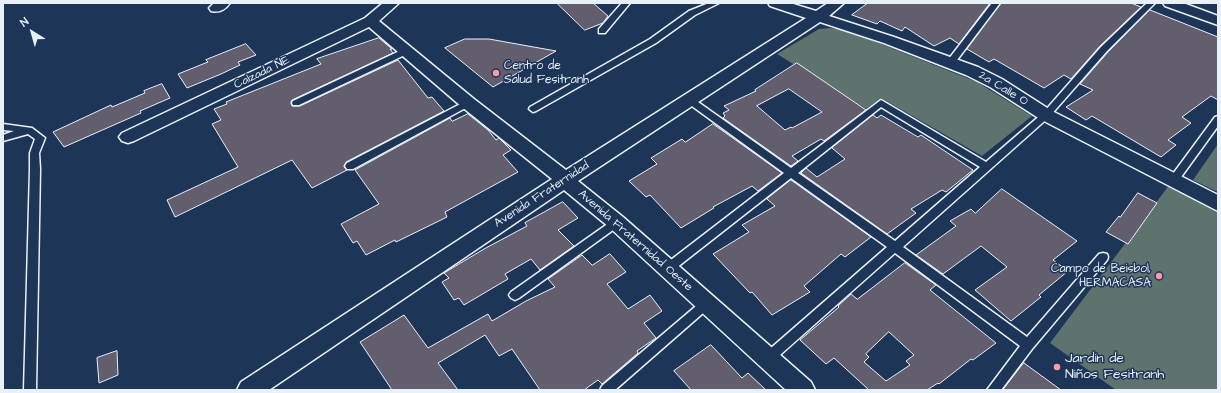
<!DOCTYPE html>
<html>
<head>
<meta charset="utf-8">
<style>
	body { margin:0 }
	#map { position:relative; width:1221px; height:393px; overflow:hidden; background:#1d3557; font-family:"Architects Daughter",sans-serif }
	canvas { display:block }
	.frame { position:absolute; inset:0; border:4px solid #e8f1f8; pointer-events:none }
	.north { position:absolute; left:12px; top:12px; width:40px; height:40px; -webkit-text-stroke:3px #1d3557; paint-order:stroke; rotate:323deg; font-size:11px; font-weight:700; line-height:16px; text-align:center; color:#e8f1f8 }
	.north::after { content:''; display:block; margin:auto; width:14px; height:18px; background:#e8f1f8; clip-path:polygon(50% 0,100% 100%,50% 72%,0 100%) }
</style>
</head>
<body>
<div id="map">
<canvas width="1221" height="393"></canvas>
<div class="frame"></div>
<div class="north">N</div>
</div>
<script>
const c = document.querySelector('canvas').getContext('2d');
c.lineJoin = 'round';
function fillPath(path, color) {
  c.fillStyle = color;
  c.fill(path, 'evenodd');
}
function trace(path, color, width, dash) {
  c.strokeStyle = color;
  c.lineWidth = width;
  c.lineCap = dash ? 'butt' : 'round';
  c.setLineDash(dash || []);
  c.stroke(path);
}
function write(font, color, halo, rows, align = 'center') {
  c.font = font + ' "Architects Daughter",sans-serif';
  c.lineWidth = 3;
  c.setLineDash([]);
  c.textBaseline = 'middle';
  c.strokeStyle = halo;
  c.fillStyle = color;
  for (const [text, x, y, turn = 0] of rows) {
    c.save();
    c.translate(x, y);
    c.rotate((+turn || 0) * Math.PI / 180);
    c.textAlign = isNaN(turn) ? turn : align;
    if (halo) c.strokeText(text, 0, 0);
    c.fillText(text, 0, 0);
    c.restore();
  }
}
fillPath(new Path2D(`
	M830 28 846 30 977 82 1032 116 982 156 881 98 866 109 777 54 819 29Z
	M1218 144V192L1193 180Z
	M1170 184 1218 210V390H1116L1050 343Z`), '#5e736e');
const building = new Path2D(`
	M557 3H593L608 16 603 23 585 30Z
	M868 3H990L959 44 950 38 934 46 905 27 902 31 880 21 877 24 852 15Z
	M1001 3H1131L1141 7 1100 46 1071 79 1064 75 1044 88 994 59 989 62 967 49Z
	M1150 10 1218 37V100L1211 96 1182 117 1191 123 1168 140 1176 145 1161 157 1092 116 1086 120 1066 107 1093 90 1080 84 1108 52Z
	M379 38 392 49H390L393 53 292 100 291 102 292 106H300L398 60 428 98 432 97 444 111 346 162 344 167 347 170 312 188 292 160 175 217 167 200 238 167 212 124 221 120 214 109 227 104 226 102 321 64 317 59Z
	M465 39H489L556 51 493 87 445 48Z
	M246 44 256 55 238 62 240 65 221 74 187 88 178 74 208 62 206 60Z
	M797 63 866 110 824 141 821 139 792 156 798 161 791 166 723 118 725 116 723 113 729 110 724 106 756 91 755 90ZM789 89 822 112 792 128 791 127 785 130 757 106Z
	M162 84 170 98 140 111 141 113 64 147 53 132 111 105 112 107 145 93 144 91Z
	M468 114 488 130 496 140 499 138 511 150 503 155 518 172 445 212 447 217 396 242 395 240 366 255 357 241 353 243 341 224 379 204 355 170 450 118 452 121Z
	M873 115 877 118 881 115 918 137 921 135 973 170 946 192 942 190 911 209 916 213 887 234 801 173 806 168 817 177 845 159 832 148Z
	M713 124 782 173 758 191 752 186 713 207 714 208 681 228 650 195 646 197 629 181 657 164 651 158 682 139 685 142Z
	M791 180 871 237 845 257 841 254 804 286 810 292 772 315 752 292 750 293 713 254 749 232 742 225 775 206 767 199Z
	M1002 189 1077 241 1053 260 1068 271 1039 295 1041 297 1011 321 975 290 1007 267 981 246 943 274 916 255 956 226 950 221 971 209 975 213Z
	M1138 193 1157 203 1128 244 1106 232 1119 216 1120 217Z
	M563 202 578 218 558 230 574 246 540 270 531 259 505 274 508 279 464 305 459 298 454 300 442 282 449 278 444 273 484 249 527 226 525 223Z
	M610 254 626 272 607 284 628 309 650 295 662 311 644 323 656 338 637 351 638 353 602 384 598 380 584 390H540L512 349 499 356 485 335 438 363 458 390H392L360 342 404 315 428 348 488 314 492 321 526 301 555 287 548 279 582 255 592 265Z
	M905 263 936 285 930 290 996 343 973 360 971 359 939 384 938 383 927 390H869L834 358 826 364 800 340 839 307 838 306 851 294 857 299ZM889 332 914 355 906 361 910 365 886 381 864 362 869 357 866 354Z
	M711 345 742 378 748 373 766 390H691L674 371Z
	M117 351 118 375 99 383 97 358Z
	M1024 363 1061 390H1003Z`);
fillPath(building, '#625e6e');
trace(building, '#e8f1f8', 1);
const service = new Path2D(`
	M622 3H630L605 33H599V29Z
	M709 3H719L695 15 656 43 536 111 533 112 529 109 530 107 650 39 689 11Z
	M992 3H1000L954 64H948L947 62 948 60Z
	M1147 3H1155L1107 51 1049 117 903 247 1027 337 1099 254 1103 253 1107 254 1108 257 1107 260 1032 349 1001 390H987L1020 346 895 253 771 363 767 365 763 363 761 359 763 355 887 247 791 178 671 272 667 274 663 272 662 269 663 266 784 173 685 101 684 99 685 97H691L791 168 881 100 986 162 1043 113 1101 47ZM881 107 980 167 895 241 798 173Z
	M406 48 409 49V53L299 105H293L292 103 293 101Z
	M468 100 471 101 472 103 471 105 353 169H347L345 166 347 163Z
	M1218 116V126L1176 184H1170L1168 181 1170 178 1215 117Z
	M3 124 32 128 45 138 39 153 40 169 36 390H24L30 169V153L35 139 28 134 3 141V135L14 131 3 130Z
	M616 218 620 219 621 222 620 225 519 298 515 300 511 298 509 295 511 292Z
	M706 299 710 301 712 304 710 307 615 390H600L602 386 702 301Z`);
const minor = new Path2D(`
	M214 3H230C225 10 219 13 211 11L209 8Z
	M383 3H399L379 21 474 99 566 170 806 18 770 6 768 3H790L816 11 828 3H844L829 16 894 37 978 67 1002 79 1052 111 1218 195V211L1040 119 990 87 966 75 884 43 820 22 578 181 623 217 811 382 815 390H786L609 227 564 190 269 390H237L241 382 552 179 462 107 369 27 134 141 128 143 122 141 119 137 122 133 365 18Z
	M1163 3H1183L1218 16V25L1165 6Z`);
trace(service, '#e8f1f8', 3);
trace(minor, '#e8f1f8', 3);
fillPath(service, '#1d3557');
fillPath(minor, '#1d3557');
for (const [x, y, r, color] of [
	[496,73,4,"#ff9aa2"],
	[1159,276,4,"#ff9aa2"],
	[1057,367,4,"#ff9aa2"]
]) {
  const dot = new Path2D();
  dot.arc(x, y, r, 0, 2 * Math.PI);
  c.fillStyle = color;
  c.fill(dot);
  trace(dot, '#1d3557', 1.5);
}
write('12px', '#e8f1f8', '#1d3557', [
	["Centro de",504,66],
	["Salud Fesitranh",504,80],
	["Campo de Beisbol,",1151,269,"right"],
	["HERMACASA",1151,283,"right"]
], 'left');
write('12px', '#e8f1f8', '#1d3557', [
	["Calzada NE",262,73,-26],
	["2a Calle O",1003,89,31],
	["Avenida Fraternidad",542,195,-33],
	["Avenida Fraternidad Oeste",635,241,41]
]);
write('14px', '#e8f1f8', '#1d3557', [
	["Jardín de",1065,359],
	["Niños Fesitranh",1065,375]
], 'left');
</script>
</body>
</html>
